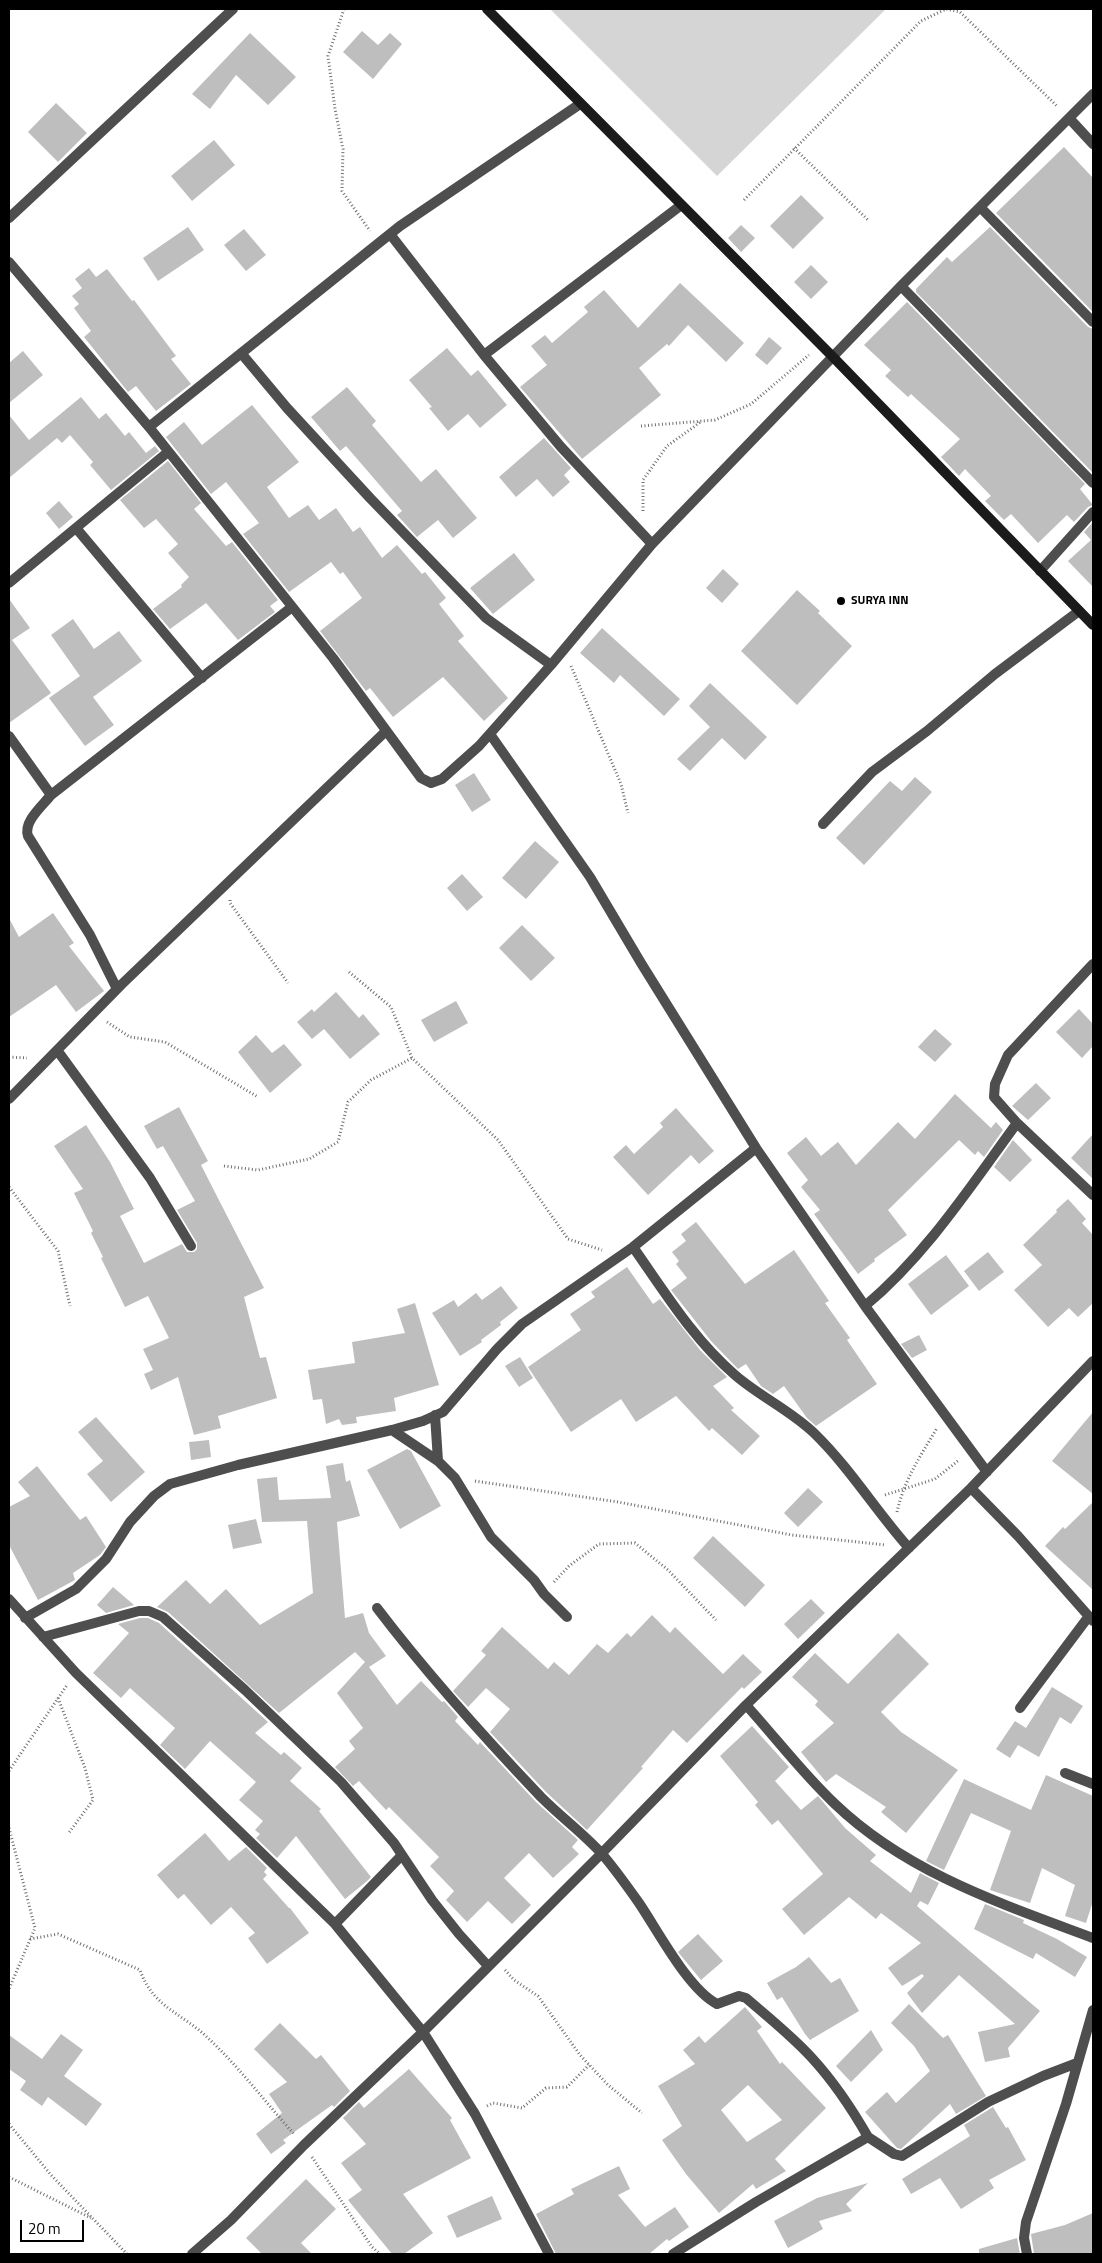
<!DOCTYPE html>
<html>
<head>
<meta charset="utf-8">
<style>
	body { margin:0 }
	#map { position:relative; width:1102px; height:2263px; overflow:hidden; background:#fff; font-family:"Titillium Web",sans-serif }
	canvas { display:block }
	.frame { position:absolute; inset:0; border:10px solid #000; pointer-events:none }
	.scale { position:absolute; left:20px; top:2220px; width:64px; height:22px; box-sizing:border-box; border:2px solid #000; border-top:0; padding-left:6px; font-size:15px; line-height:18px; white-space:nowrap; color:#000; -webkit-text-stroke:4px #fff; paint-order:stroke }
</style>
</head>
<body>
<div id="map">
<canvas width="1102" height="2263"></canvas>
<div class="frame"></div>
<div class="scale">20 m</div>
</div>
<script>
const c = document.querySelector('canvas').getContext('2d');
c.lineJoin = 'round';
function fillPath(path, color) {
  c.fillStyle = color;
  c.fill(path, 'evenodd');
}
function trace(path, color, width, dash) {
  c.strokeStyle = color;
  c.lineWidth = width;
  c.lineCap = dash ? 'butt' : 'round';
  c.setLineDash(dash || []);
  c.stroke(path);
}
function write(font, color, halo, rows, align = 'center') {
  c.font = font + ' "Titillium Web",sans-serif';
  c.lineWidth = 5;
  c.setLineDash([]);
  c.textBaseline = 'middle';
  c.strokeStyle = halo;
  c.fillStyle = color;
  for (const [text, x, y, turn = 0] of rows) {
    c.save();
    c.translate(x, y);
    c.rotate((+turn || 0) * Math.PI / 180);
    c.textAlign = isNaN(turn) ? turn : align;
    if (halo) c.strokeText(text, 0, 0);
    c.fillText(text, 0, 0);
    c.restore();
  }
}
fillPath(new Path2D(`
	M550 9H886L717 176Z`), '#d5d5d5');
fillPath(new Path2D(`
	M362 31 378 45 390 33 402 44 373 79 343 52Z
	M250 33 296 77 268 105 236 75 210 109 192 94Z
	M56 103 87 133 58 162 28 132Z
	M214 140 235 165 192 201 171 176Z
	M1064 147 1093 178V312L996 213Z
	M801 195 824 218 793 249 770 226Z
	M741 225 755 238 741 252 728 238Z
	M188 227 204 250 158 281 143 258Z
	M990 227 1088 327 1093 329V473L916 292V289L947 257 952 262Z
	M244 229 266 255 246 271 224 245Z
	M811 265 828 282 811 299 794 282Z
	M89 268 96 277 107 269 132 301 134 300 176 356 171 359 191 384 156 411 136 386 128 392 84 337 91 331 74 308 79 304 72 296 82 288 75 279Z
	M680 283 744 343 726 362 688 325 669 346 667 344 639 368 661 395 582 459 520 387 547 365 531 346 545 335 552 343 588 312 584 307 604 290 638 328Z
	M907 302 1085 484 1080 489 1093 505 1088 507 1074 522 1067 515 1038 543 1011 514 1004 520 985 501 991 496 965 469 959 476 941 457 960 439 911 394 908 397 885 376 891 370 864 345Z
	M769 337 782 348 767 365 755 355Z
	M447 348 471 376 478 370 507 405 480 428 468 414 448 431 429 408 432 407 409 380Z
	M23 351 43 375 9 403V363Z
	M347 387 376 421 372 425 421 482 436 469 477 518 453 538 438 520 417 537 397 515 402 511 346 446 340 451 311 417Z
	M81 397 99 419 106 413 125 436 129 432 146 453 155 446 159 451 111 490 90 465 93 462 70 435 62 443 57 438 9 478V415L29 440Z
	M252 405 299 462 267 487 289 518 308 505 319 520 336 508 353 532 360 527 382 558 397 545 422 574 425 572 446 598 439 604 464 636 458 641 508 698 484 721 443 677 393 717 370 688 366 691 320 631 362 598 343 572 340 574 331 562 289 592 243 534 259 523 226 482 211 494 166 437 184 422 202 445Z
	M544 438 571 468 564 475 570 482 553 497 537 479 516 497 499 477Z
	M168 461 201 503 194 509 226 546 232 542 278 600 270 606 275 612 238 640 206 603 170 629 153 609 182 587 181 585 189 577 168 553 178 544 156 519 144 528 120 500Z
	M59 501 73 517 59 529 46 513Z
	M1093 522V587L1068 561 1091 540 1084 532Z
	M514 553 535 580 493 614 470 588Z
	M723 569 739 584 722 603 706 588Z
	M797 590 820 611 818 613 852 646 797 705 741 651Z
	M9 599 30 628 12 640 51 693 9 723Z
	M73 619 94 649 119 631 142 661 93 697 114 725 85 746 49 698 80 676 51 635Z
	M602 628 680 699 664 716 620 675 614 683 580 653Z
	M710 683 767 737 745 760 722 738 690 771 677 759 710 727 689 706Z
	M474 773 491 800 472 812 455 785Z
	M915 777 932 792 864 865 836 838 890 781 902 791Z
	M535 841 559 862 526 899 502 878Z
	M462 874 483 897 467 911 447 888Z
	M53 913 74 943 69 946 104 991 76 1012 56 985 9 1017V918L19 937Z
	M522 925 555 958 531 981 499 948Z
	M336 992 359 1018 363 1014 380 1034 350 1059 324 1029 312 1039 297 1022 312 1009 314 1012Z
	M456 1001 468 1023 434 1042 421 1020Z
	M1079 1009 1093 1024V1046L1082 1058 1056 1032Z
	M935 1029 952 1044 935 1062 918 1047Z
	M256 1035 272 1053 284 1044 302 1065 270 1093 238 1052Z
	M1036 1083 1051 1098 1028 1120 1012 1106Z
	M955 1094 991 1128 996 1122 1003 1130 984 1157 978 1151 975 1155 959 1140 888 1210 907 1235 874 1259 875 1261 858 1274 814 1214 820 1210 801 1187 808 1180 787 1153 806 1137 821 1156 838 1142 856 1165 898 1122 915 1139Z
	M179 1107 208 1161 201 1165 264 1288 244 1297 260 1358 266 1357 277 1398 218 1416 221 1428 194 1435 178 1377 151 1390 144 1374 153 1370 143 1349 169 1338 148 1296 125 1307 101 1258 103 1257 91 1233 93 1231 74 1193 83 1189 54 1146 86 1125 110 1162 134 1209 120 1216 144 1263 182 1244 187 1252H194L197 1249V1243L177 1210 195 1201 163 1146 157 1149 144 1126Z
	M676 1108 714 1151 699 1164 691 1155 648 1195 613 1157 626 1145 634 1154 663 1127 660 1123Z
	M1093 1134V1179L1071 1158Z
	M1013 1140 1032 1160 1010 1182 994 1167Z
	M1068 1199 1086 1219 1082 1223 1093 1235V1303L1078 1317 1069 1308 1048 1327 1014 1290 1042 1265 1023 1245 1057 1212 1056 1210Z
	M696 1222 745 1284 794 1250 829 1301 825 1303 850 1338 847 1340 877 1384 816 1426 807 1418 784 1386 773 1394 761 1386 746 1364 738 1369 711 1341 671 1290 687 1278 676 1264 679 1261 672 1252 686 1241 681 1234Z
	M988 1252 1004 1272 979 1291 964 1271Z
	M946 1255 969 1286 931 1315 908 1284Z
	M627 1267 653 1304 660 1299 700 1350 727 1377 713 1386 734 1408 731 1410 760 1436 742 1455 712 1428 709 1431 676 1396 636 1422 621 1399 571 1432 528 1367 581 1330 570 1314 595 1297 591 1292Z
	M501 1286 518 1308 500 1322 501 1325 481 1340 482 1342 460 1356 432 1313 454 1300 458 1307 476 1293 482 1300Z
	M415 1303 439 1385 394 1398 396 1411 356 1417 357 1423 342 1425 339 1419 326 1424 322 1399 313 1400 308 1370 355 1363 352 1342 405 1333 397 1309Z
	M919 1335 927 1350 912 1358 901 1344Z
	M520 1357 533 1378 519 1387 505 1366Z
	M1093 1412V1494L1052 1461Z
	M96 1417 145 1472 111 1502 87 1474 103 1461 78 1432Z
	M209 1440 211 1457 191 1460 189 1442Z
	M407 1449 411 1451 441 1506 400 1529 367 1470Z
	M343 1463 346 1482 350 1480 360 1516 337 1522 345 1618 363 1613 369 1633 386 1656 369 1667 397 1705 421 1681 442 1702 444 1701 458 1717 455 1721 478 1745 480 1742 536 1802 578 1840 572 1847 579 1854 553 1878 529 1853 504 1878 531 1905 512 1924 488 1901 467 1922 446 1900 454 1891 430 1866 439 1857 389 1807 386 1810 359 1781 353 1786 335 1767 355 1749 349 1741 363 1728 337 1693 365 1662 355 1652 279 1713 168 1612 157 1607 186 1580 210 1604 226 1589 260 1625 313 1593 307 1521 262 1522 257 1479 277 1477 279 1500 331 1498 326 1466Z
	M37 1466 80 1520 86 1516 106 1547 100 1555 73 1573 75 1580 38 1600 9 1545V1507L30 1496 18 1482Z
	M808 1488 823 1502 798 1527 784 1513Z
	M1093 1502V1590L1045 1546 1063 1527 1065 1529Z
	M256 1519 262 1543 233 1549 228 1525Z
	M713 1536 765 1585 745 1607 693 1558Z
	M113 1587 134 1605 106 1613 97 1605Z
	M811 1599 825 1613 798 1639 784 1624Z
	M652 1615 670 1633 675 1627 723 1674 743 1654 762 1672 744 1689 742 1687 687 1743 673 1730 641 1767 643 1768 587 1830 546 1792 490 1732 510 1709 486 1688 468 1707 453 1691 486 1655 481 1651 502 1627 548 1669 554 1662 569 1675 597 1644 608 1653 627 1633 631 1637Z
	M140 1618H148L159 1623 268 1722 255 1733 281 1755 284 1752 302 1768 290 1781 321 1809 319 1811 371 1877 366 1882 345 1899 296 1836 277 1858 256 1838 260 1834 255 1830 263 1821 239 1800 256 1782 210 1741 185 1769 160 1745 175 1728 130 1688 121 1698 93 1673 129 1633 118 1624Z
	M898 1633 929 1664 881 1712 901 1732 958 1770 906 1833 881 1812 886 1807 836 1774 826 1782 801 1752 834 1723 815 1705 818 1701 792 1677 815 1653 848 1684Z
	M1052 1687 1083 1706 1071 1724 1060 1717 1039 1757 1018 1745 1010 1758 996 1749 1015 1721 1026 1728Z
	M752 1726 789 1767 775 1781 801 1810 818 1796 845 1828 876 1855 870 1861 911 1893 920 1873 939 1883 928 1905 920 1901 917 1906 1040 2011 1008 2048 1010 2057 985 2062 978 2032 1015 2024 959 1975 922 2013 907 1993 924 1976 922 1974 902 1986 888 1968 921 1943 881 1913 876 1919 849 1897 804 1935 782 1909 823 1874 778 1820 772 1825 755 1805 758 1802 720 1756Z
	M1046 1775 1093 1796V1901L1086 1923 1065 1916 1075 1885 1042 1868 1030 1903 990 1890 1011 1831 971 1813 944 1870 926 1861 964 1779 1031 1810Z
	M205 1833 229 1861 246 1847 267 1868 264 1872 267 1875 263 1879 289 1908H290L309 1933 267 1964 248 1938 255 1933 231 1907 211 1925 184 1894 178 1899 157 1875Z
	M985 1904 1024 1920 1023 1923 1057 1939 1087 1957 1075 1977 1036 1953 1033 1959 974 1929Z
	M698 1934 723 1961 701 1980 678 1952Z
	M809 1957 831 1983 840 1978 859 2011 810 2040 805 2034 782 1997 777 2000 767 1983 796 1967Z
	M909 2004 943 2038 948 2035 986 2096 956 2114 950 2104 901 2149 897 2148 865 2112 887 2092 896 2103 930 2071 914 2046 891 2023Z
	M745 2007 762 2027 757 2031 780 2064 782 2062 826 2108 775 2159 786 2171 756 2189 753 2184 719 2213 686 2174 662 2140 682 2126 658 2086 695 2064 683 2050 699 2036 705 2043ZM748 2085 782 2120 747 2142 721 2110Z
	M280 2023 316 2059 321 2055 350 2091 334 2107 332 2105 283 2140 286 2143 271 2154 256 2134 282 2113 269 2094 287 2082 254 2049Z
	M871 2030 883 2050 851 2082 836 2066Z
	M61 2034 83 2050 64 2076 102 2104 86 2126 48 2097 42 2106 20 2090 26 2081 9 2069V2035L42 2059Z
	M409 2069 452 2118 450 2120 471 2158 403 2194 433 2233 404 2254H392L348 2200 362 2190 341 2163 366 2144 343 2118 359 2102 364 2108Z
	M993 2107 1006 2128 1008 2127 1026 2160 989 2180 994 2188 961 2209 940 2178 911 2194 902 2179 970 2136 964 2125Z
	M619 2166 630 2189 618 2195 645 2227 675 2207 689 2227 669 2241 667 2239 649 2254H556L536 2214 574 2194 571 2189Z
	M306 2179 336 2209 301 2243 312 2254H262L246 2238Z
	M868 2183 846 2204 852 2211 819 2221 823 2229 788 2248 774 2221 817 2198Z
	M492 2196 502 2219 457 2238 447 2216Z
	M1093 2213V2254H1034L1031 2234 1065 2225Z
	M1017 2238 1020 2254H979V2249Z`), '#bebebe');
trace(new Path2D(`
	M344 9 328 56 335 109 343 149 342 191 370 231
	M794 148 868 220
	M744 200 921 21 946 9 960 12 1058 107
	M641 426 715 420 751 404 809 355
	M643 511V480L667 446 702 421
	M571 666 621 784 628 813
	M230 900V903L288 983
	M349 972 391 1007 412 1058 498 1140 568 1239 602 1250
	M107 1022 130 1037 165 1042 258 1097
	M9 1057 27 1058
	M224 1166 258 1170 309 1159 338 1142 348 1102 371 1080 412 1058
	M9 1187 58 1251 70 1306
	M475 1481 618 1502 792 1535 886 1545
	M885 1495 935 1479 959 1460
	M897 1512C904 1480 921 1455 937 1428
	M554 1582 569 1566 599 1544 635 1543 668 1570 716 1620
	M58 1698 85 1768 93 1800 68 1834
	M9 1771 67 1685
	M9 1828 35 1928 9 1989
	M30 1939 58 1934 140 1970C153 2008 184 2014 209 2039 240 2068 266 2103 294 2134
	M505 1970 514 1980 538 1996 580 2055 608 2085 642 2113
	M487 2106 493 2103 522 2108 546 2088 567 2087 589 2065
	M9 2124 51 2175 127 2254
	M312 2157 372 2247 380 2254
	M9 2177 91 2218`), '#707070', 3, [1, 2.5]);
trace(new Path2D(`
	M823 824 872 772 927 731 995 674 1079 611`), '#4e4e4e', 10);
trace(new Path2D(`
	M1069 118 1093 144
	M980 207 1093 322
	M9 218 233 9
	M390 234 484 355 561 447 652 544
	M9 262 149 427 333 658 421 778 431 783 442 779 479 746 551 665 652 544 901 286 1093 94
	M901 286 1093 483
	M241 353 287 408 370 498 486 618 551 665
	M484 355 680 206
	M149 427 400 226 580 104
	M76 528 202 678
	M1040 571 1093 512
	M9 583 168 452
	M490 734 590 877 641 963 756 1148
	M9 736 51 795 292 607
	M51 795C42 806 23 822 28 836L90 935 117 989
	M1093 964 1008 1055 995 1084 994 1097 1017 1123 1093 1195
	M57 1050 150 1178 191 1246
	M9 1099 122 984 385 732
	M633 1247C664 1291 693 1339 735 1375 759 1396 790 1410 814 1433 850 1468 876 1511 909 1548
	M865 1306C926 1255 970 1187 1017 1123
	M435 1415 438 1461
	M392 1430 438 1461 455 1478 491 1537 534 1580 544 1594 567 1617
	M971 1488 1018 1536 1093 1621
	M9 1599 76 1673 335 1924 423 2032 304 2145 231 2220 192 2254
	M377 1608C428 1675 483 1736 541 1797 561 1817 584 1834 602 1854 615 1869 627 1886 639 1903 658 1931 688 1989 717 2004L739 1996 746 1998C768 2017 792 2036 812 2058 834 2082 852 2109 868 2137L756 2202 673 2254
	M25 1618 76 1589 106 1559 130 1522 154 1496 170 1484 238 1465 392 1430 423 1421 443 1412 497 1349 522 1324 633 1247 756 1148 865 1306 987 1472
	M43 1637 139 1611H149L163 1617 245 1690 341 1782 394 1843 432 1900 459 1934 488 1966
	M746 1705C776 1738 803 1774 835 1804 907 1873 1002 1904 1093 1938
	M1020 1708 1089 1616
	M1065 1773 1093 1784
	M335 1924 402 1855
	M868 2137 894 2154 902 2156 988 2102 1043 2076 1077 2063
	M549 2254 475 2114 423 2032 601 1854 746 1705 971 1488 1093 1361
	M1027 2254 1024 2238 1026 2222 1066 2104 1093 2010`), '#4e4e4e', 10);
trace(new Path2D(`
	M487 9 834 358 1093 625`), '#1b1b1b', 10);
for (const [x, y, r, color] of [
	[841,601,5,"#000"]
]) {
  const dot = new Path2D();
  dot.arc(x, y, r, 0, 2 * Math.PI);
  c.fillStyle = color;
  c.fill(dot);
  trace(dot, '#fff', 2);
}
write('bold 12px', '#000', '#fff', [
	["SURYA INN",851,601]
], 'left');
</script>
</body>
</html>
